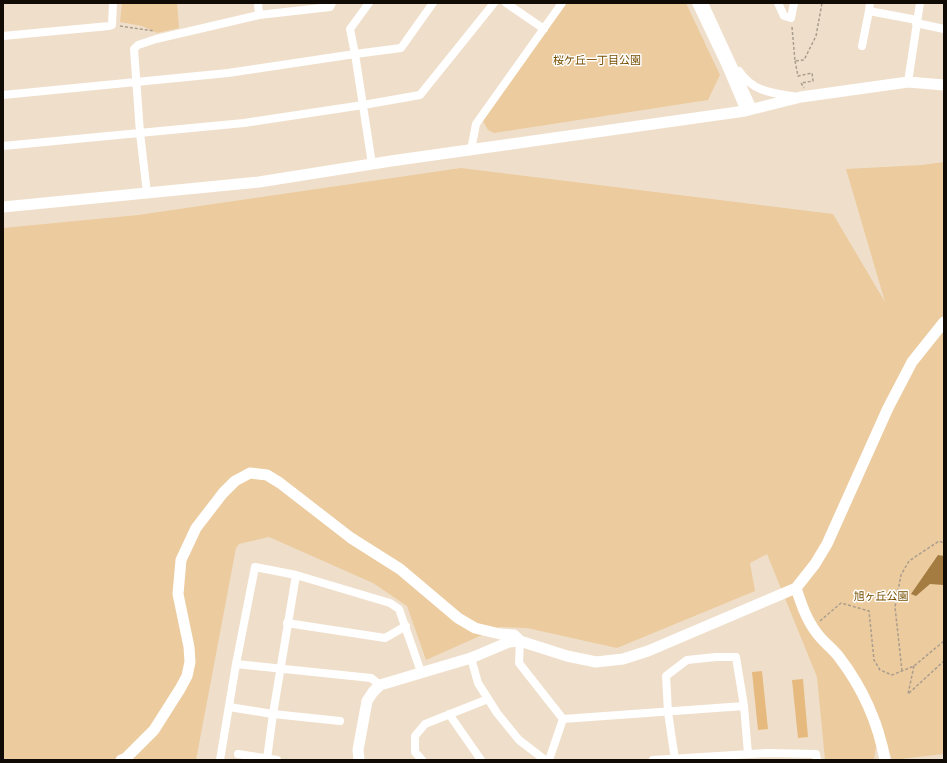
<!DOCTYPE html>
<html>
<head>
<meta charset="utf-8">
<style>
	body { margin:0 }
	#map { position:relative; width:947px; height:763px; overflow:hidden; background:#efdfca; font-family:Barlow,sans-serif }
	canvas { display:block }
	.frame { position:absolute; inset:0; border:4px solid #100b05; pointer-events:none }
</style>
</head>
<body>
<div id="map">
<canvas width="947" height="763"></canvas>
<div class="frame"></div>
</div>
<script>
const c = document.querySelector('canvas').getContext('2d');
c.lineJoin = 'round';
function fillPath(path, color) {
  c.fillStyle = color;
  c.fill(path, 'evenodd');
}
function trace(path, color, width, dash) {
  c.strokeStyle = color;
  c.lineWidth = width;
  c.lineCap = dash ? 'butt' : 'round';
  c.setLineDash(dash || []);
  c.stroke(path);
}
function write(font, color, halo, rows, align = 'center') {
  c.font = font + ' Barlow,"Noto Sans JP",sans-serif';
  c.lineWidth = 3;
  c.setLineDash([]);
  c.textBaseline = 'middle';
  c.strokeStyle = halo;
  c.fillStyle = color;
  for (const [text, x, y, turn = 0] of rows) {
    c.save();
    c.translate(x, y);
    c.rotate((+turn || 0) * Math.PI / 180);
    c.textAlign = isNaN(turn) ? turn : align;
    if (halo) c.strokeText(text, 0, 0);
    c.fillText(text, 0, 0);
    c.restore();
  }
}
fillPath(new Path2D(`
	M122 3H177L179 28 157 33 142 26 120 22Z
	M566 3H686L720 75 708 100 494 133 488 130 483 121Z
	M944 162V754L892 760 880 719 874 760H825L817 677 767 554 750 563 755 591 617 648 527 628 500 627 426 660 407 606 373 583 269 537 239 544 236 548 196 760H3V228L138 215 461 168 833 214 885 302 846 169 922 165Z`), '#eccb9e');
fillPath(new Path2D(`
	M938 555 944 556V585L930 584 916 596 911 594Z`), '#a47b40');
fillPath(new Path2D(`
	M762 671 768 729 758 730 752 672Z
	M803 679 808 737 798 738 792 680Z`), '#e6ba7e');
trace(new Path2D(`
	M120 26 154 31
	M792 27 795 61 804 60 816 36 822 3
	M795 61 798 76 812 73 813 81 801 83 804 88
	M820 621 841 603 869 611 874 660 880 670 892 675 914 666 944 641
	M914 666 908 694 944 661
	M902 671 895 607 901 575 909 561 939 541 944 543`), '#aa9d8d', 1.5, [3, 2]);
trace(new Path2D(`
	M258 3 259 15
	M506 3 544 29
	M696 3 725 64 745 111
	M704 3 753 109
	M778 3 784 16 791 18 794 3
	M870 3 869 11 917 20
	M916 23 944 29
	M3 36 109 26 112 25 113 3
	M862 46 869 11
	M739 71C754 93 774 93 797 97
	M908 82 920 3
	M3 95 228 73 355 54 350 29 369 3
	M3 146 244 123 363 105 420 95 494 3
	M471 150 476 124 562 3
	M372 164 355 54 401 48 433 3
	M147 193 140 133 134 49 138 45 156 39 259 15 330 7 332 3
	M287 623 385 638 406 626
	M520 641 519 663 563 719 744 706
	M471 658 478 683 497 713 519 740 545 760
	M236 664 371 678 380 685
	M229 707 273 714 296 575
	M449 714 481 760
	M238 754 277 760
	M267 759 273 714 340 721
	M220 760 236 664 255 567 296 575 390 603 399 609 421 672
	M422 760 415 752V736L425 724 488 699
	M549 760 563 719
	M653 760 767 753 816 754 817 760
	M675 760 668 712 666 676 687 660 716 657H736L744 706 748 754`), '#fff', 8);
trace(new Path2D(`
	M3 207 259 182 391 161 745 111 801 97 908 82 944 85
	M796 588C801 603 806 619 816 632 822 641 832 648 839 657 862 687 878 722 885 760
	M121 760 126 758 154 730 180 689 187 676 190 662 189 647 178 594 181 560 196 528 223 493 235 481 250 473 267 475 280 483 351 538 400 569 458 618 475 628 500 634 514 635 520 641
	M359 760 358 750 367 701 373 692 380 685 471 658 509 642 520 641 567 656 596 662 623 659 648 651 796 588 815 564 827 544 888 408 912 362 944 322`), '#fff', 11);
write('11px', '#774e00', '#fff', [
	["桜ケ丘一丁目公園",597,60],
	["旭ヶ丘公園",881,596]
]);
</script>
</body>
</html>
